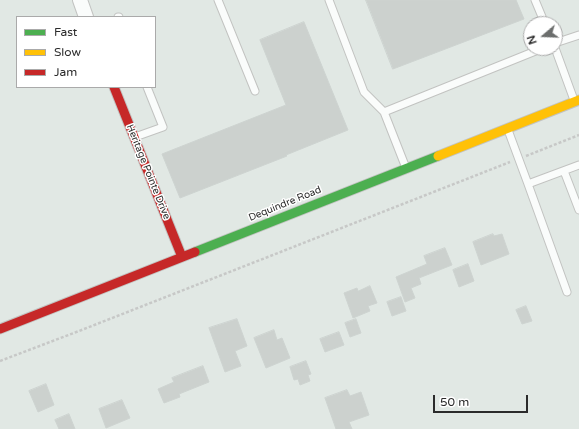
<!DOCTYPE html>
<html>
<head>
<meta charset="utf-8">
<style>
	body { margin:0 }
	#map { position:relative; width:579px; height:429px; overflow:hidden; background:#e1e8e4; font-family:"Varela Round",sans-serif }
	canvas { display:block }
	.legend { position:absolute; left:16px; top:16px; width:140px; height:72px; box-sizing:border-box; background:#fff; border:1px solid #aaa; margin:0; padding:5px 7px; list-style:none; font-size:12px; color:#2b2b2b }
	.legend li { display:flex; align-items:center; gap:8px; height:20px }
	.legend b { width:20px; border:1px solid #aaa }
	.north { position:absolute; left:523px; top:16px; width:40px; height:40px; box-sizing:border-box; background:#fff; border:1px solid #aaa; border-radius:50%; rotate:251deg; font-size:11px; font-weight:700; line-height:16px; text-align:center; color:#2b2b2b }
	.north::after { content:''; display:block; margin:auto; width:14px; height:18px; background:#6b6d6c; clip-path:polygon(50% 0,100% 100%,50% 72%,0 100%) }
	.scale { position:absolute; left:433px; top:395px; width:95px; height:18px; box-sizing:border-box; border:2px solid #2b2b2b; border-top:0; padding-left:5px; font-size:12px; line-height:14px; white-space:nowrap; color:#2b2b2b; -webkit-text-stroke:3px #fff; paint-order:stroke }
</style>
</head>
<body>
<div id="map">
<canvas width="579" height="429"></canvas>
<ul class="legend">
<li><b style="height:5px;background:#4caf50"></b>Fast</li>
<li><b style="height:5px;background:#ffc107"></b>Slow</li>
<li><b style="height:5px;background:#c62828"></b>Jam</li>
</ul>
<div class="north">N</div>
<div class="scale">50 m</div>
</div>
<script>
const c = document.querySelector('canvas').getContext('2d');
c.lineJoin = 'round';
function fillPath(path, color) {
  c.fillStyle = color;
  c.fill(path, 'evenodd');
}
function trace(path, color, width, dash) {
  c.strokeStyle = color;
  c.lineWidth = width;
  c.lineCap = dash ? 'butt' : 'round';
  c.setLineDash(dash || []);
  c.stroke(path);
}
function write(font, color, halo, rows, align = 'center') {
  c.font = font + ' "Varela Round",sans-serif';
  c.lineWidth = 3;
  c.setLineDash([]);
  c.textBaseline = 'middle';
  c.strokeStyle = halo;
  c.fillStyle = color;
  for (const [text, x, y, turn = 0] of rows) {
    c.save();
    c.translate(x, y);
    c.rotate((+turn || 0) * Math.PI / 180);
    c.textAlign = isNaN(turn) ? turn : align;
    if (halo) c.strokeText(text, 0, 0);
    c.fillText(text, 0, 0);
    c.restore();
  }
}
const building = new Path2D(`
	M366 0H516L524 19 393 69Z
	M304 22 348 130 286 155 287 156 180 198 162 154 286 105 260 40Z
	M493 234 494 236 502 234 509 254 481 265 473 242Z
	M445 248 452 265 419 278 421 284 411 288 415 298 405 302 396 277 427 264 424 256Z
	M468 264 474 281 459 287 453 270Z
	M370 286 377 303 368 306 370 311 353 318 344 293 357 288 358 291Z
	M401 297 406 311 392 316 387 302Z
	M526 306 532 321 522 324 516 310Z
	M237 319 247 346 235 351 241 366 225 372 209 328Z
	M356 319 361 333 350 337 345 323Z
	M274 330 277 340 282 338 290 358 266 368 254 338Z
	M339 332 344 345 325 352 320 339Z
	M306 361 311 374 308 375 310 381 300 385 298 379 294 380 290 367Z
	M203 366 209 382 179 394 180 397 164 403 158 389 174 382 172 378Z
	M46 384 54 405 38 412 29 391Z
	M347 390 350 396 361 392 369 415 349 422 352 429H336L325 398Z
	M122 400 130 418 106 428 99 409Z
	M69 414 75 429H59L55 420Z`);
fillPath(building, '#ccd1ce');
trace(building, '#cdd3d0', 1);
const lane = new Path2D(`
	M218 0 255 91
	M329 0 364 92 384 112
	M535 0 545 24
	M118 17H119
	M555 43 579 35
	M555 48 574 100
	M508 130 528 184 579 165
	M135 137 163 127 147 87
	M406 168 384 112 543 48
	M564 171 579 210
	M528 184 567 292`);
const street = new Path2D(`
	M80 0 86 17`);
const fast = new Path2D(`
	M195 252 438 156`);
const slow = new Path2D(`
	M438 156 579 100`);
const jam = new Path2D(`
	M114 87 182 257
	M0 329 195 252`);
trace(lane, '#c2c3c1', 9);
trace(street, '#c2c3c1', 16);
trace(fast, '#c2c3c1', 11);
trace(slow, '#c2c3c1', 11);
trace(jam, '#c2c3c1', 11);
trace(new Path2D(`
	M526 156 579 135
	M0 361 79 331 510 162`), '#c7c8c7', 2.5, [3, 2]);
trace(lane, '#fafcfb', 7);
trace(street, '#fafcfb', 14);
trace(fast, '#4caf50', 9);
trace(slow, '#ffc107', 9);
trace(jam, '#c62828', 9);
write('10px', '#2b2b2b', '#fff', [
	["Heritage Pointe Drive",148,172,68],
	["Dequindre Road",285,204,-22]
]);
</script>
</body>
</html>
